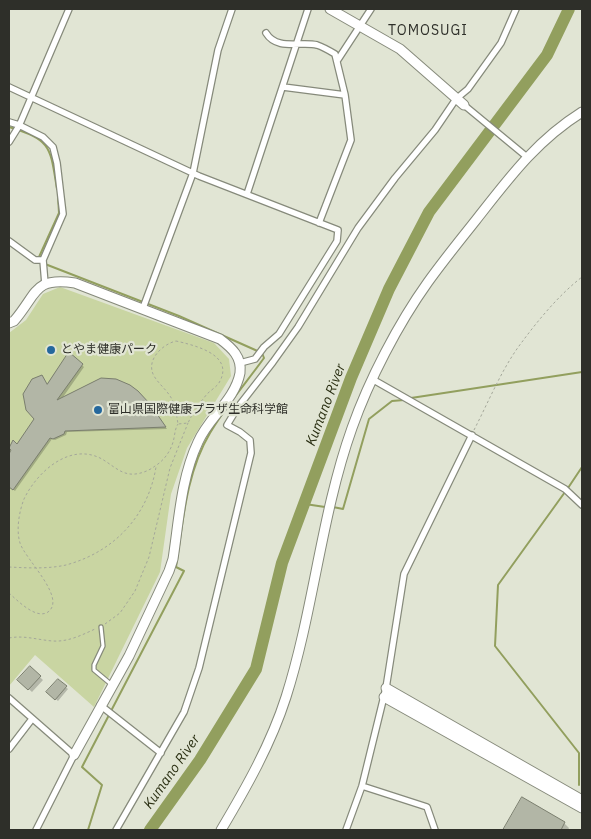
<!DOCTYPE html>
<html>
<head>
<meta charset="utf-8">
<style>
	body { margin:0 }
	#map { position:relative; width:591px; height:839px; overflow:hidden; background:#e1e5d4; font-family:"IBM Plex Sans",sans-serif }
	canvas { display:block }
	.frame { position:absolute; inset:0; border:10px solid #2e2f29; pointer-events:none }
</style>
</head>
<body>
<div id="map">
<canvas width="591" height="839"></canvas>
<div class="frame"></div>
</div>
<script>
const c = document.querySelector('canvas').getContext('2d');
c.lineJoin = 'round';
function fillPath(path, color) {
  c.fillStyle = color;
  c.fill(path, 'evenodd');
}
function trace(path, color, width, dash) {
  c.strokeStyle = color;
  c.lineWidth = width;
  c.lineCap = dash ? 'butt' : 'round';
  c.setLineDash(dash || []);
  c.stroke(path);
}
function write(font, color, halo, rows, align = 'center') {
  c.font = font + ' "IBM Plex Sans","Noto Sans JP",sans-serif';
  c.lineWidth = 4.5;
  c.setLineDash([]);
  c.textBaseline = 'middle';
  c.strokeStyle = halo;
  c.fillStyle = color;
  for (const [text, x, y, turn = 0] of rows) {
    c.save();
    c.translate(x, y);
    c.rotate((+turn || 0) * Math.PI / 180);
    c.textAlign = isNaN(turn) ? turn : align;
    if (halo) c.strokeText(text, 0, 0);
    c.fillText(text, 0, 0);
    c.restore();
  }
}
fillPath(new Path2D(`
	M60 287 214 343 229 359 231 376 187 448 171 494 160 572 94 707 35 655 9 686V333L26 320 43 294Z`), '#c9d5a2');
fillPath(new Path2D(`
	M69 354 84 367 61 400 152 408 167 429 67 432 66 435 55 440 52 439 15 491 9 486V457L35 419 27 410 24 394 42 376 47 385Z
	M30 668 43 680 32 692 19 680Z
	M58 681 68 689 58 701 48 692Z
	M522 799 564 823 569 828 568 830H504Z`), '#0003');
trace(new Path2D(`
	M9 127C52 140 50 147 57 189
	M41 259 39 257 59 213 58 196
	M45 264 179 316 262 353 264 358C246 383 225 407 210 433 186 473 183 522 176 567L184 571 111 711
	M411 398 582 372
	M568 488 582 467
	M565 492 498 585 495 646 579 753V785
	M305 504 325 507
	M333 507 343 509 369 419 392 401 404 400
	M88 830 102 785 82 767 109 715`), '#929f5e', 2);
trace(new Path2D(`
	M150 830 200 760 256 669 282 563 351 378 389 289 429 212 547 55 569 9`), '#929f5e', 12);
const building = new Path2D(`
	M69 352 83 364 57 400 101 378 116 379 130 385 138 391 150 404 166 427 65 431 64 434 53 439 50 438 13 490 9 487V454L11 450 9 448 13 440 17 444 34 419 26 410 23 394 32 379 42 375 47 384Z
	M30 666 41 676 28 690 17 680Z
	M58 679 67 686 55 700 46 692Z
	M522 797 565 822 561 830H503Z`);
fillPath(building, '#b2b6a6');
trace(building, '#7a7e6e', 1);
const lane = new Path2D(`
	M101 627 103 646 94 665V670L112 685`);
const street = new Path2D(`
	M266 33C277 51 301 41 317 45 323 47 330 51 335 54L345 95
	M337 61 371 9
	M9 87 199 176 338 230 337 241 279 334 264 347 255 359 240 363
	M283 87 345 95 351 140 319 223
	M464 105 527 157
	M9 122 19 125 43 137 53 147 57 163 63 214 43 260
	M9 142 19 126 69 9
	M247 194 308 9
	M9 241 35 260H43L45 284
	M143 308 193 173 218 50 232 9
	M372 379 565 489 582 505
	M9 698 74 755 36 830
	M100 705 161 753
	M9 749 32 719
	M362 786 427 807 435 830
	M116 830 184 712 199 668 251 453 250 440 240 432 227 425 238 407 273 362 298 327 358 228 395 178 435 130 456 99 468 89 501 43 516 9
	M346 830 362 786 386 688 404 574 472 435`);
const secondary = new Path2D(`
	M330 9 400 49 464 105
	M9 323 14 321C38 293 33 277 75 283L220 339C232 348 242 357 240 373 235 400 208 418 198 442 181 478 179 520 173 559L169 571 129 656 74 755
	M386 688 582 800
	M384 697 582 808
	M221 830C246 788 271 744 286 697 314 609 321 515 352 428 369 380 398 324 428 282 443 261 460 240 476 220 509 178 536 141 582 112`);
trace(lane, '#868a7b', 5.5);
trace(street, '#868a7b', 8);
trace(secondary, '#868a7b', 11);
trace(new Path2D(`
	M176 341C193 345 234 354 220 381 218 386 211 390 207 394 199 404 193 412 188 423L178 424C177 418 176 410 174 404 170 392 160 386 154 376 145 360 163 344 176 341Z
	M474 430C489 401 502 368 522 342 539 319 560 294 582 277
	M9 567C28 568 48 569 66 565 114 552 148 516 156 467
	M9 593C17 600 36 620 48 612 67 598 25 559 20 543 16 530 19 512 24 499 37 472 69 443 100 458 110 463 119 473 130 474 138 475 149 471 155 466 165 460 172 449 174 438 175 433 175 429 178 424
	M105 624 120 613 135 591 149 557 170 468 188 423
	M9 638C24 635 38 640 53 641 68 642 82 635 95 629`), '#a4a79a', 1, [2.5, 2.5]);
trace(lane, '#fff', 3);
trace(street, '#fff', 5.5);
trace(secondary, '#fff', 9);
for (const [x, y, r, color] of [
	[51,350,5,"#25689d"],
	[98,410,5,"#25689d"]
]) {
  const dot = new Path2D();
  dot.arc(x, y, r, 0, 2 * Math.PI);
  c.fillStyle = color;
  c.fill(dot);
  trace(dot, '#e1e5d4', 2);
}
write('12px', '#2e2f29', '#e1e5d4', [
	["とやま健康パーク",61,350],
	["富山県国際健康プラザ生命科学館",108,410]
], 'left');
c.letterSpacing = '1px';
write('14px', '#2e2f29', '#e1e5d4', [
	["TOMOSUGI",428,31]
]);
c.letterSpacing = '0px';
write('italic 14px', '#2a2f12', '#e1e5d4', [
	["Kumano River",326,405,-69],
	["Kumano River",172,772,-55]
]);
</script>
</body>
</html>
